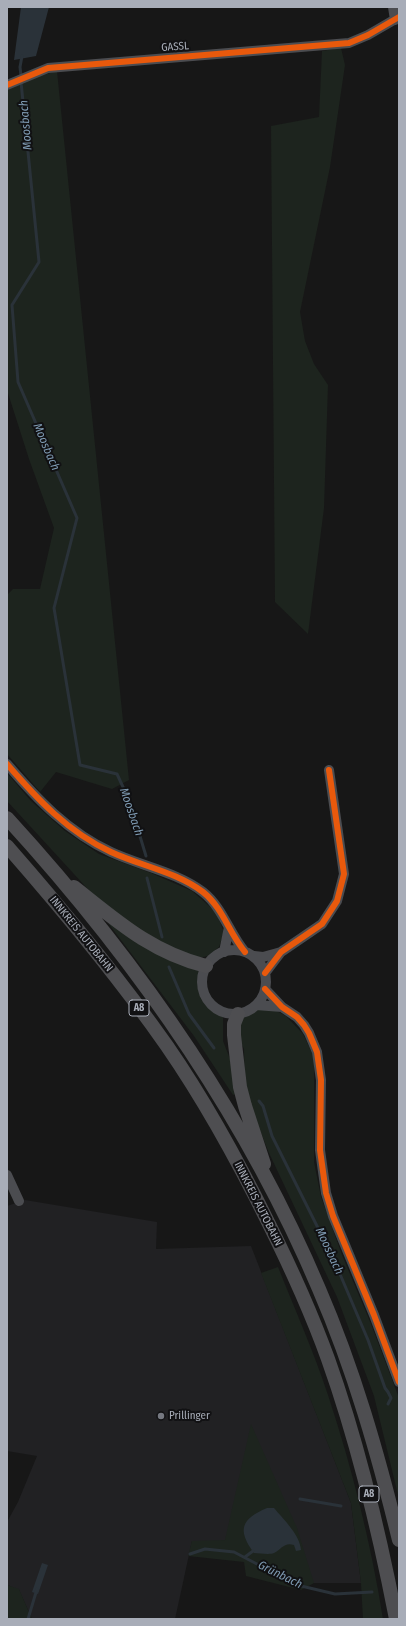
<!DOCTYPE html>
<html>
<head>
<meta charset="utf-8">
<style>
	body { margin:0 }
	#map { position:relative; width:406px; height:1626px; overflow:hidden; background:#171717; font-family:"Fira Sans Condensed",sans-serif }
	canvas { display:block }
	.frame { position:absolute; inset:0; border:8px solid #a8adb8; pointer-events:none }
</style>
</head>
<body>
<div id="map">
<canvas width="406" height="1626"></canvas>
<div class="frame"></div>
</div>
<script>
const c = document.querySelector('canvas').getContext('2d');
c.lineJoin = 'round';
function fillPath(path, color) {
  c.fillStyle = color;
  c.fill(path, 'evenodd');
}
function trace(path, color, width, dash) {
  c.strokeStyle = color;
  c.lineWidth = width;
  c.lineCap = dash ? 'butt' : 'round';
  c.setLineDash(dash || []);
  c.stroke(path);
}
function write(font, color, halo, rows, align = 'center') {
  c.font = font + ' "Fira Sans Condensed",sans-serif';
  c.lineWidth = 4;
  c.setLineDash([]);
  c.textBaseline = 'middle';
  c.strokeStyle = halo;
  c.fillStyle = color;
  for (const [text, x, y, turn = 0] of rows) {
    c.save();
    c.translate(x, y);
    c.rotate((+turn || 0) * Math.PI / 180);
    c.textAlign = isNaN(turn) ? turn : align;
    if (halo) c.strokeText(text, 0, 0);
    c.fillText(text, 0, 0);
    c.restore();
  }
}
fillPath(new Path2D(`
	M25 1200 157 1222 156 1249 251 1246 351 1503 361 1583H305L246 1541H192L175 1619H32L19 1590 7 1585V1522L18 1502 37 1456 7 1451V1206Z`), '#212123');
fillPath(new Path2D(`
	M341 48 345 65 330 167 300 312 305 341 314 364 328 385 324 508 308 634 275 602 271 126 319 117 322 51Z
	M57 71 129 780 112 789 56 772 40 792 7 754V595L13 589H40L54 528 29 459 7 390V90L26 80Z
	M7 773 31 801 65 831 99 854 151 873 192 891 216 912 224 932 219 947 208 956 195 959 129 926 96 898 7 801Z
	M108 923 199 971C195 995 201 1006 223 1017V1041L230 1059 238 1093 233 1095 194 1036Z
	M271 1008 286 1016 303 1034 314 1057V1162L321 1197 342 1255 371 1324 399 1398V1499L374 1396 337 1297 269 1153 245 1093 244 1049 237 1034 240 1020 256 1009Z
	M278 1267C295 1310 314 1352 328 1395 352 1468 371 1543 383 1619H363L361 1583 351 1503 261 1273Z
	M251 1424 297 1528 314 1583 301 1590 246 1576 244 1562 188 1556 192 1541 225 1540Z
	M7 1585 19 1589 32 1619H7Z`), '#1d241e');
fillPath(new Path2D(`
	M21 7H49L36 56 14 60Z
	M267 1508H274C284 1520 300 1535 301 1550L296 1551 294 1545C284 1542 282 1549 274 1553 269 1555 260 1553 254 1553 237 1530 241 1519 267 1508Z
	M42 1563 48 1565 38 1594 32 1592Z`), '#2a3239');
trace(new Path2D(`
	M21 76 20 67 22 56
	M21 82 39 262 12 305 18 382 77 518 54 608 80 765 117 774 129 800 146 856
	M147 878 162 937
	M169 967 189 1014 214 1048
	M259 1101 263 1106 272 1136 334 1260 368 1340 385 1388 388 1392 391 1398 388 1404
	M300 1499 341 1506
	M190 1554 205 1549 234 1552 297 1585 335 1594 372 1592
	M245 1557 253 1551
	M28 1619 37 1589`), '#2a3239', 3);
trace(new Path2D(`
	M393 7 395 20
	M7 85 48 68 349 43 368 35 399 17
	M7 764C37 799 68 832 111 852 141 866 177 872 203 892 223 908 229 933 245 952
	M202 982a32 32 0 1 1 64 0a32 32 0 1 1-64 0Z
	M224 952 229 927
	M254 956 263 957 281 952
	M265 973 281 952 322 924 337 901 344 874 329 770
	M265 989 282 1007 297 1017 304 1025 309 1033 317 1052 321 1080 320 1150 326 1193 333 1216 374 1315 399 1382
	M256 1005 282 1007
	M7 1175 19 1201`), '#4b4c50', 10);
trace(new Path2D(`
	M7 818C135 958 245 1114 319 1289 354 1370 378 1454 399 1540
	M7 846C63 910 118 976 167 1046 205 1101 238 1161 268 1222 290 1266 311 1312 328 1359 358 1443 379 1531 396 1619
	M74 887C117 921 151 952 206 966
	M238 1014 234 1024V1035L240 1087 245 1106 264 1164`), '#4e4e51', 14);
trace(new Path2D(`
	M7 85 48 68 349 43 368 35 399 17
	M7 764C37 799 68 832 111 852 141 866 177 872 203 892 223 908 229 933 245 952
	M265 973 281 952 322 924 337 901 344 874 329 770
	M265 989 282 1007 297 1017 304 1025 309 1033 317 1052 321 1080 320 1150 326 1193 333 1216 374 1315 399 1382`), '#e8590c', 6);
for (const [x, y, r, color] of [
	[161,1416,4,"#757880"]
]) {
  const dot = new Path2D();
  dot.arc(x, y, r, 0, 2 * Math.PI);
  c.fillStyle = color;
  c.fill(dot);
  trace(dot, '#111113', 1.5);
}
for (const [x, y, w] of [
	[139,1008,20],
	[369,1494,20]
]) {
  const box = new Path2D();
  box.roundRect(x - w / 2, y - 8, w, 16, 3);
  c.fillStyle = '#111113';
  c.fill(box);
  trace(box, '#a8adb8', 1);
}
write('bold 10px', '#a8adb8', null, [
	["A8",139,1008],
	["A8",369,1494]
]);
write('11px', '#a8adb8', '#111113', [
	["GASSL",175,47,-4],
	["INNKREIS AUTOBAHN",81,934,51],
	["INNKREIS AUTOBAHN",258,1204,63]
]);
write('11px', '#a8adb8', '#111113', [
	["Prillinger",169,1416]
], 'left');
write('italic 12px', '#7f9bb3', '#111113', [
	["Moosbach",26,125,-95],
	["Moosbach",46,447,67],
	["Moosbach",131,812,71],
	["Moosbach",329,1251,65],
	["Grünbach",280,1575,26]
]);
</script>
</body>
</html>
